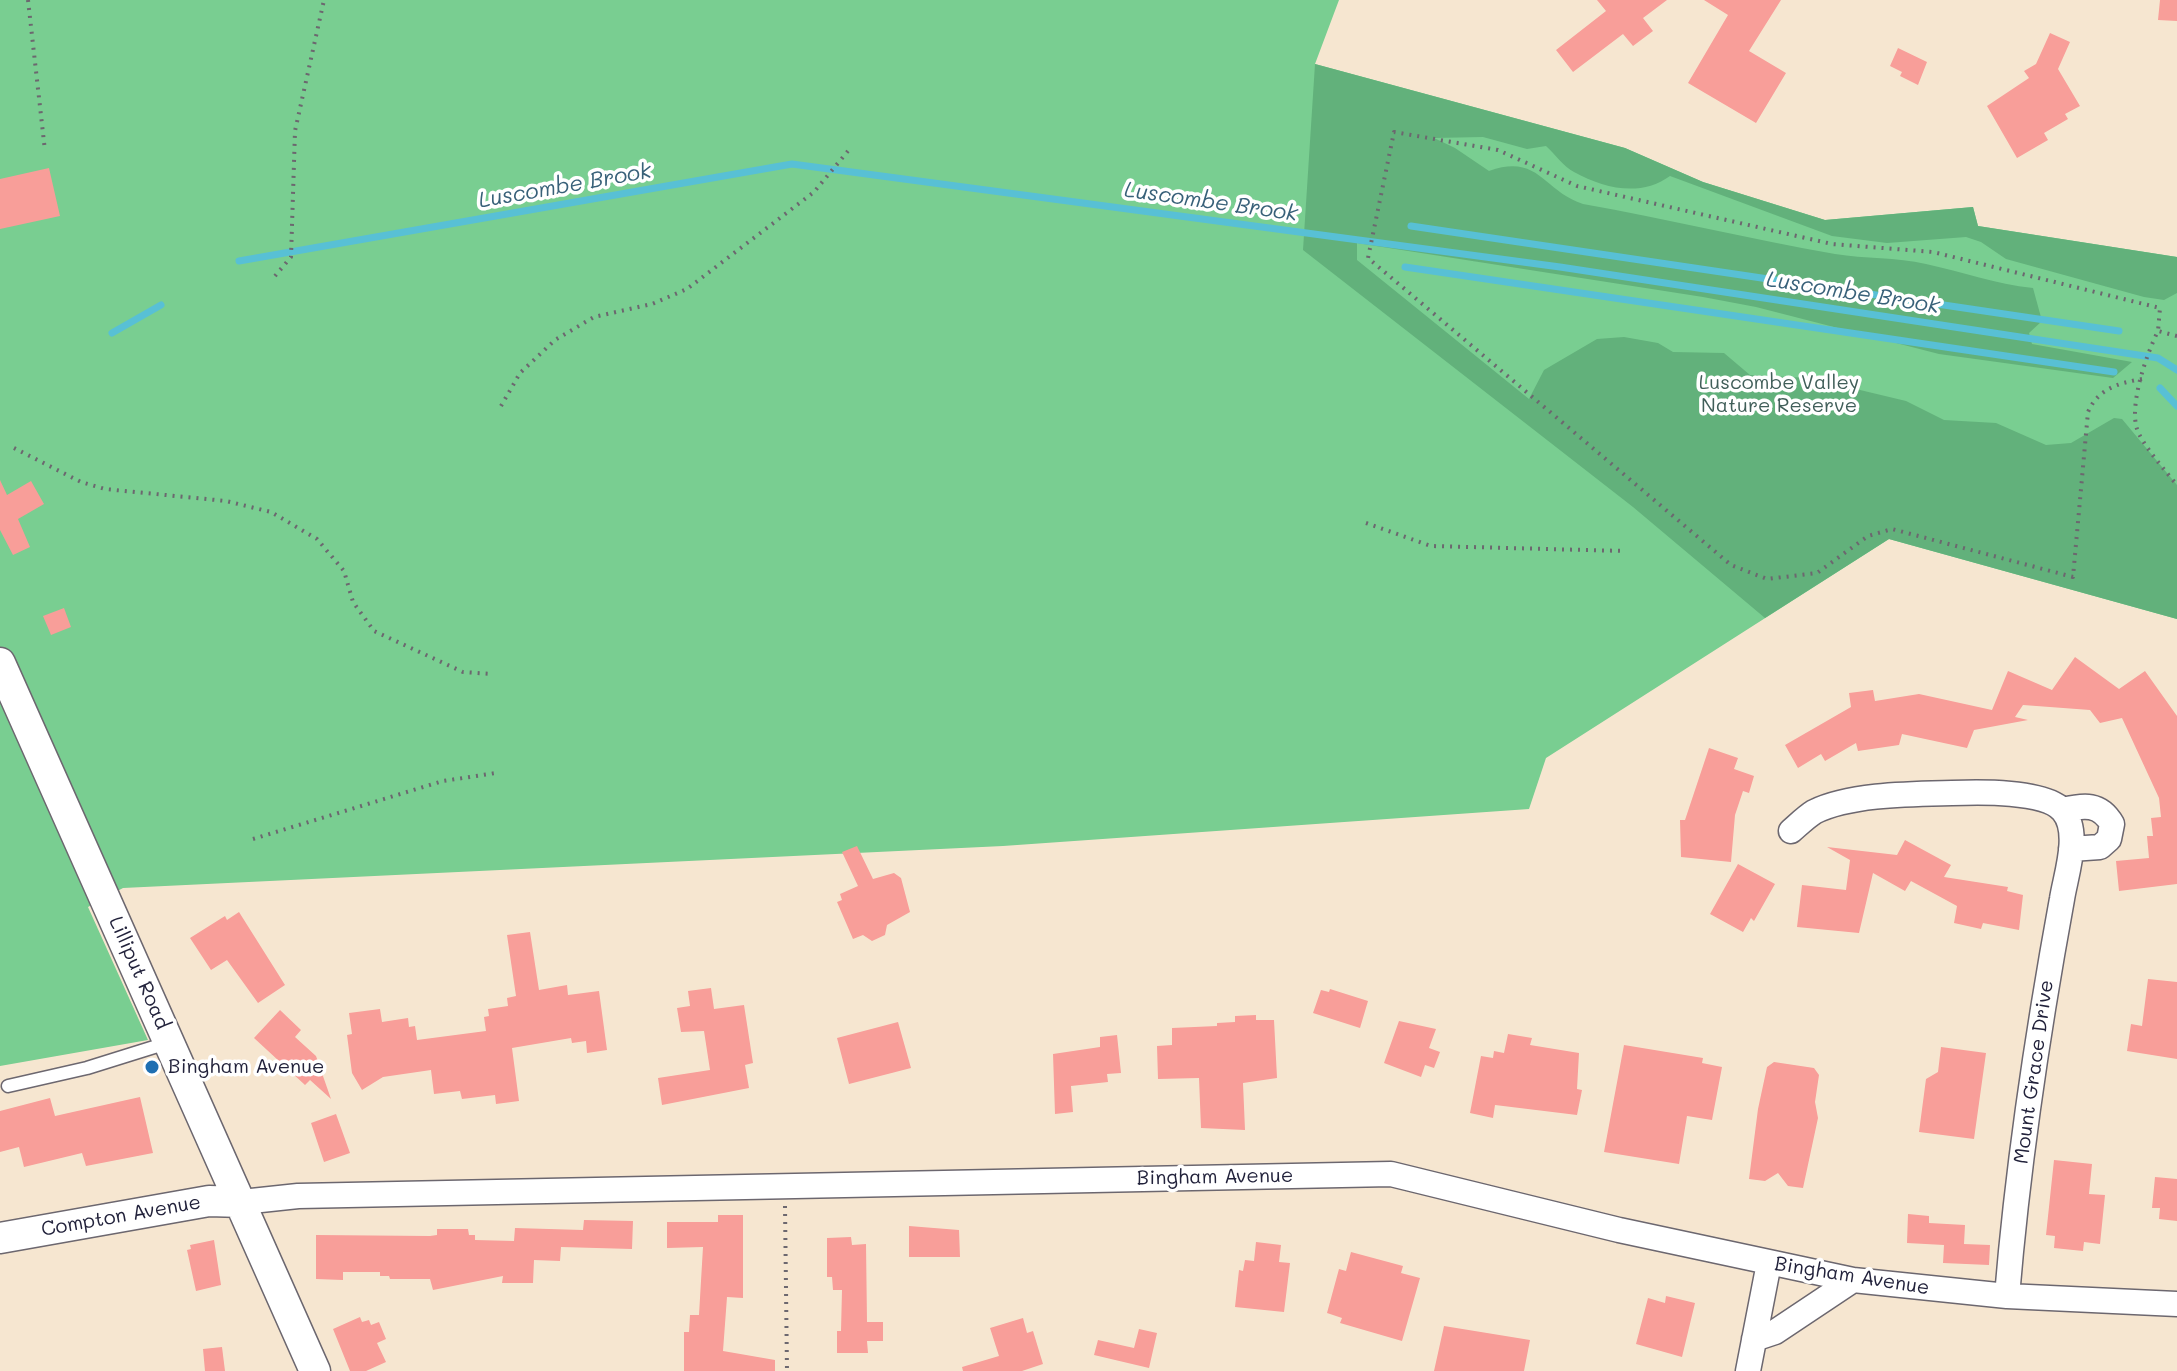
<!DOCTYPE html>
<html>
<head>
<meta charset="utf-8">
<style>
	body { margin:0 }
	canvas { display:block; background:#f6e6d0 }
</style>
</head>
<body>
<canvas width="2177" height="1371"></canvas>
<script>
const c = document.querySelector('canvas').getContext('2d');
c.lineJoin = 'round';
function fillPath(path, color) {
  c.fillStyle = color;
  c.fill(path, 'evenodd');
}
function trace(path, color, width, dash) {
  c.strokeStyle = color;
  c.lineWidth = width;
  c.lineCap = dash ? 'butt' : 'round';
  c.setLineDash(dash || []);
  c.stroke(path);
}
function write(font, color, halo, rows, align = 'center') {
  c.font = font + ' Mali,sans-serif';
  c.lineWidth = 7;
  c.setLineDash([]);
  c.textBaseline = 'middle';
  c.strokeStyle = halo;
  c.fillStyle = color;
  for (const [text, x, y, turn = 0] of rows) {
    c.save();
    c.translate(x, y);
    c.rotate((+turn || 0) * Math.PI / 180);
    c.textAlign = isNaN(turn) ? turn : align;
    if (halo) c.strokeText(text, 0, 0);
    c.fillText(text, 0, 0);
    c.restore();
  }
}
fillPath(new Path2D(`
	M0 0H1339L1315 64 1625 148 1703 182 1825 220 1973 207 1978 226 2177 257V619L1889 539 1546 758 1529 809 1003 846 123 888 88 907 148 1040 0 1066Z`), '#79ce91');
fillPath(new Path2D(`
	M1315 64 1625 148 1703 182 1825 220 1973 207 1978 226 2177 257V293L2164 300 2144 297 2006 259 1981 242 1966 237 1887 243 1832 236 1670 176C1641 197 1605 189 1574 172 1564 167 1555 154 1546 146L1527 149 1483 137 1434 138 1455 148 1489 171C1539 153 1543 191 1583 204 1667 219 1750 239 1835 254 1865 259 1896 257 1926 264 1963 272 1995 284 2033 288L2042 321 2029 333 2032 344 2132 362 2113 378 1939 354 1756 307 1703 297 1357 243V260L1529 399 1544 370 1597 339 1624 337 1658 343 1673 352 1724 353 1750 375 1810 378 1906 401 1944 420 1996 423 2046 445 2071 443 2114 418 2122 419 2177 485V619L1889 539 1765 618 1633 507 1303 250Z`), '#62b17b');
trace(new Path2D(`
	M1411 226 2119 331
	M239 261 792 164 1560 267 2158 358 2177 370
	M1405 267 2114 372
	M112 333 161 305
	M2160 388 2177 406`), '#58c0d5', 7);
fillPath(new Path2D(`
	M1597 0H1667L1643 18 1653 31 1633 46 1623 34 1573 72 1556 50 1606 11Z
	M1704 0H1781L1749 51 1786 73 1756 123 1688 83 1728 15Z
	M2160 0H2177V21L2158 20Z
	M2050 33 2070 42 2058 69 2080 106 2065 114 2068 119 2044 133 2048 140 2017 158 1987 106 2029 78 2024 71 2036 64Z
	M1898 48 1927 62 1918 85 1900 76 1902 72 1890 66Z
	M49 168 60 216 0 229V179Z
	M0 480 7 495 31 481 44 504 18 519 30 547 13 555 0 530Z
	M64 608 71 627 51 635 43 616Z
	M2075 657 2119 689 2145 671 2177 716V884L2119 891 2116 861 2149 858 2147 836H2153L2151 818 2161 817 2159 798 2122 718 2100 723 2090 710 2023 705 2015 717 2028 720 1974 730 1967 748 1902 734 1899 745 1858 751 1856 743 1825 761 1821 754 1798 768 1785 745 1851 707 1849 693 1873 690 1875 701 1919 694 1992 710 2008 671 2052 690Z
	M1709 748 1738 758 1734 769 1754 776 1749 793 1743 791 1735 815 1731 862 1681 857 1680 820H1685Z
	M1905 840 1951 865 1944 877 2008 887 2007 891 2023 895 2019 930 1983 923 1981 929 1954 923 1957 906 1911 881 1905 891 1873 873 1859 933 1797 927 1802 885 1846 890 1850 860 1827 847 1897 855Z
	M857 846 873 879 894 873 901 878 910 912 887 925 885 935 872 941 863 935 853 939 837 902 842 900 840 894 858 886 842 852Z
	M1738 864 1775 884 1754 921 1751 918 1743 932 1710 914Z
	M239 912 285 985 258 1003 227 960 211 970 190 938 225 916 227 920Z
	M530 932 539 990 567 985 568 995 599 991 607 1050 587 1053 586 1041 572 1043 571 1038 512 1048 519 1101 496 1104 495 1095 462 1099 460 1091 434 1094 431 1070 383 1077 362 1090 352 1073 347 1035 352 1034 349 1013 380 1009 382 1022 408 1018 409 1027 415 1026 417 1040 486 1031 484 1017 489 1016 488 1009 508 1006 507 998 516 996 507 935Z
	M2148 979 2177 982V1059L2127 1051 2131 1024 2142 1026Z
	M711 988 714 1009 744 1005 753 1063 745 1065 749 1088 662 1105 658 1078 710 1070 704 1031 681 1032 677 1008 690 1006 688 991Z
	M1330 989 1368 1001 1360 1028 1313 1013 1321 990 1329 992Z
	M280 1010 301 1030 295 1037 316 1056 331 1099 310 1080 305 1085 254 1038Z
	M1256 1015V1020H1274L1277 1078 1243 1083 1245 1130 1201 1128 1199 1078 1158 1079 1157 1046 1172 1045V1028L1217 1026V1023L1235 1022V1016Z
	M1399 1021 1436 1029 1429 1048 1440 1052 1434 1068 1425 1065 1421 1077 1384 1063Z
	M898 1022 911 1068 849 1084 837 1038Z
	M1508 1034 1532 1038 1530 1045 1579 1053 1577 1089 1582 1090 1577 1115 1495 1105 1493 1118 1470 1113 1481 1056 1493 1058 1494 1051 1504 1053Z
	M1117 1035 1121 1073 1107 1074 1108 1082 1071 1086 1073 1112 1055 1114 1053 1054 1100 1047V1037Z
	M1624 1045 1703 1058 1702 1063 1722 1067 1712 1120 1687 1116 1679 1164 1604 1152Z
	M1941 1047 1986 1053 1974 1139 1919 1132 1926 1079 1938 1072Z
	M1774 1062 1814 1068 1819 1075 1815 1102 1818 1118 1803 1188 1788 1186 1778 1173 1765 1181 1749 1179 1758 1109 1767 1067Z
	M140 1097 153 1153 86 1166 82 1153 24 1167 19 1147 0 1152V1111L50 1098 55 1116Z
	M336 1114 350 1153 324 1162 311 1123Z
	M2054 1160 2092 1164 2089 1194 2105 1195 2100 1244 2084 1242 2083 1251 2054 1248 2055 1236 2046 1235Z
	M2155 1177 2177 1179V1221L2159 1219 2160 1208H2152Z
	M1908 1214 1929 1216V1223L1965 1225 1964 1244 1990 1245 1989 1265 1943 1263 1944 1245 1907 1243Z
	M718 1215H743V1298L727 1297 723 1351 775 1360V1371H684V1332H689L690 1315H699L703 1247 667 1248V1222H718Z
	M584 1220 633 1221 632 1249 561 1247 560 1261 534 1260 533 1283H502L503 1276 433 1290 430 1279H390L389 1276H380V1272H343V1280L316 1279V1235L430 1236 437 1235V1229H468L469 1235H475V1240L514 1241 515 1228 583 1230Z
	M909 1226 959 1230 960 1257H909Z
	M851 1237 852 1245 866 1244 867 1322H883V1341H867L868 1353H837V1331H841L842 1290H833L832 1277H827V1238Z
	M214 1240 221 1285 196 1291 187 1250 191 1249 190 1245Z
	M1256 1242 1281 1245 1279 1262 1290 1263 1284 1312 1235 1307 1239 1270 1243 1271 1245 1260 1254 1261Z
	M1351 1252 1403 1266 1401 1273 1420 1278 1402 1341 1340 1323 1342 1318 1327 1313 1339 1269 1346 1271Z
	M1666 1296 1695 1303 1682 1357 1636 1344 1648 1298 1665 1303Z
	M360 1317 362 1322 369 1320 371 1325 379 1322 386 1339 377 1343 386 1362 366 1371H350L333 1329Z
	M1023 1318 1027 1333 1033 1331 1043 1364 1022 1371H963L962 1367 999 1356 990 1328Z
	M1444 1326 1530 1340 1524 1371H1434Z
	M1139 1329 1157 1333 1149 1368 1094 1355 1098 1340 1134 1348Z
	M222 1347 225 1371H205L203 1349Z`), '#f89e99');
const service = new Path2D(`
	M8 1086 87 1068 167 1043`);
const minor = new Path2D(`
	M2063 810C2084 805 2100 803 2112 824L2109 839 2100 847 2071 849
	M1791 831C1798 825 1806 817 1814 812 1850 794 1912 794 1952 793 1977 792 2046 790 2063 811 2081 832 2066 874 2062 899 2038 1030 2018 1162 2007 1296
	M242 1202 298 1196 1391 1174 1619 1230 1853 1280 2007 1296 2177 1304
	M1754 1339 1775 1332 1853 1280
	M1748 1371 1769 1263`);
const tertiary = new Path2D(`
	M0 663 315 1371
	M0 1238 209 1201 242 1202`);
trace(service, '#6c676f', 15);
trace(minor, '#6c676f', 27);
trace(tertiary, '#6c676f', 33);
trace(new Path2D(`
	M28 0 45 151
	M275 276 291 257 295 131 324 0
	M2177 336 2158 331C2147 353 2129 404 2137 429 2141 443 2167 473 2177 485
	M2142 379C2118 383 2098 389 2088 412L2073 577 1892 529 1868 536 1817 573 1767 579 1731 565 1368 258 1394 132 1498 150 1577 186 1832 244 1933 252 2160 308 2158 331
	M501 406 520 373 555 340 594 317 652 304 687 289 814 192 848 151
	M14 448 81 482 105 489 226 501 271 512 317 539 344 571 353 602 374 631 463 672 492 674
	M1366 523 1431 546 1625 551
	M253 839 443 781 496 773
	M785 1206 787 1371`), '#6c676f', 4, [2, 6]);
trace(service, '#fff', 12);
trace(minor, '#fff', 24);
trace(tertiary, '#fff', 30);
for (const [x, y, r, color] of [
	[152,1067,8,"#1f6fb2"]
]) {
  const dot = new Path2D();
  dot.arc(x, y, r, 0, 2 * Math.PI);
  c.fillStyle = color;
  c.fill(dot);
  trace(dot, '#fff', 3);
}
write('20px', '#405e59', '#fff', [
	["Luscombe Valley",1779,383],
	["Nature Reserve",1779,406]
]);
write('20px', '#22223b', '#fff', [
	["Lilliput Road",139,973,66],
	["Mount Grace Drive",2034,1072,-82],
	["Bingham Avenue",1215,1177,-1],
	["Compton Avenue",121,1216,-10],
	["Bingham Avenue",1852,1276,9]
]);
write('20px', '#22223b', '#fff', [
	["Bingham Avenue",168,1067]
], 'left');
write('italic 22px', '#386179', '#fff', [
	["Luscombe Brook",565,186,-10],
	["Luscombe Brook",1211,202,8],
	["Luscombe Brook",1853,293,9]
]);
</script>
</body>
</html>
